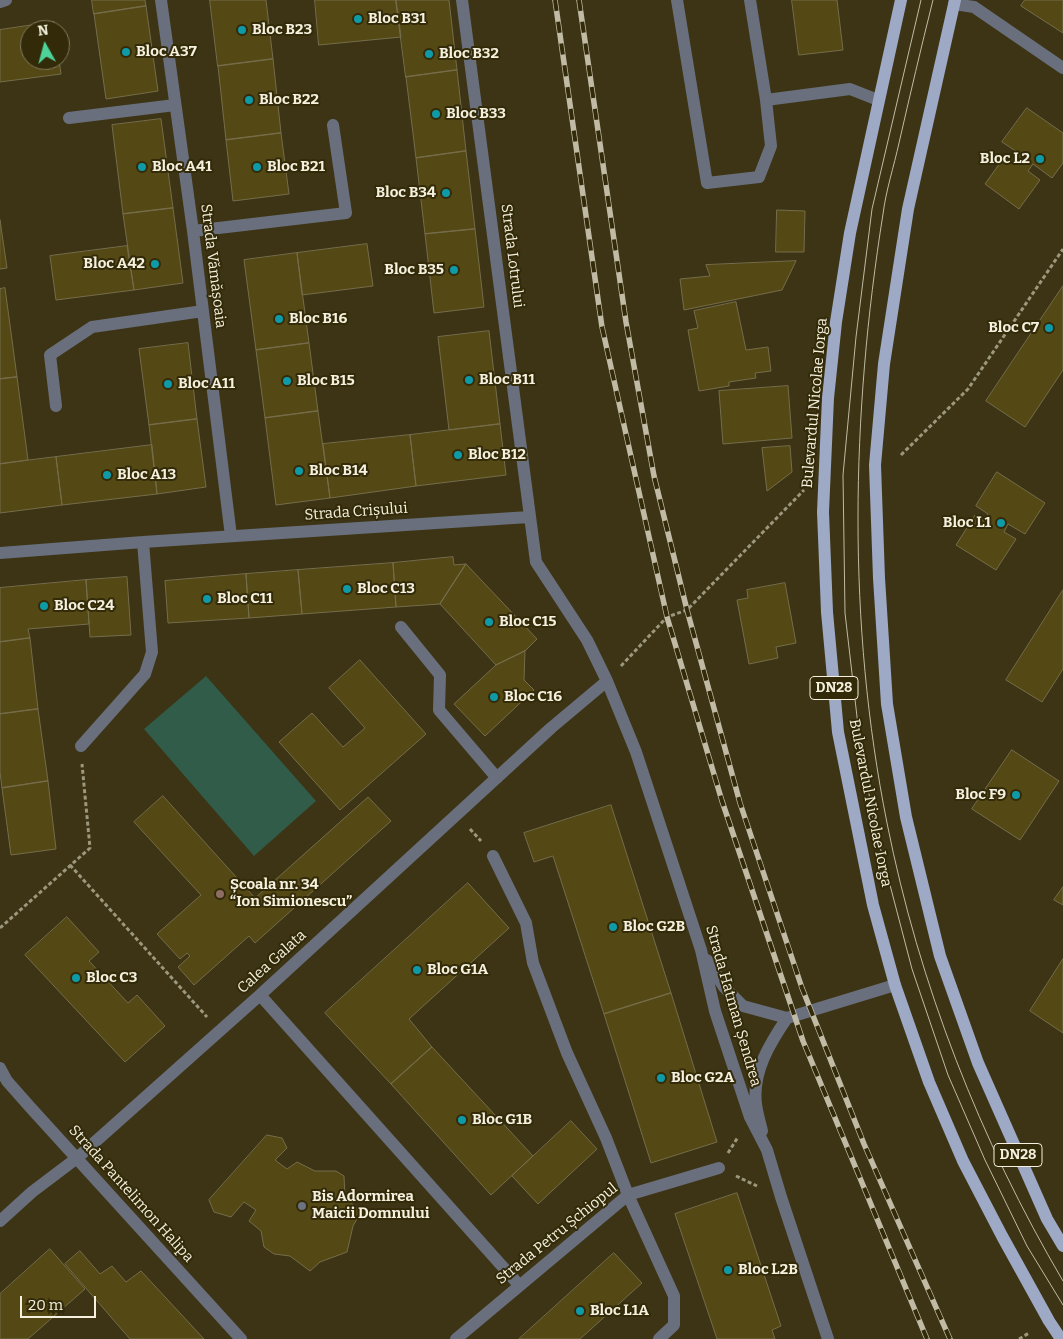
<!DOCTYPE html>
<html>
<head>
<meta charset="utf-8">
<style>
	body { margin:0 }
	#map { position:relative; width:1063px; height:1339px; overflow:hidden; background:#3c3414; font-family:Bitter,serif }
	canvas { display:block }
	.north { position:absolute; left:20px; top:20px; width:50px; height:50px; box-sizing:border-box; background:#322a08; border:1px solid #807a5e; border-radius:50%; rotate:353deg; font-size:14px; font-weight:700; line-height:20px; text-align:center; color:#f5f1de }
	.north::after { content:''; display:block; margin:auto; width:18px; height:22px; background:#4dd39a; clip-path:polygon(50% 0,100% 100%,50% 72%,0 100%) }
	.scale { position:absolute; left:20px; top:1296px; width:76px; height:22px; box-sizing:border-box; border:2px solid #f5f1de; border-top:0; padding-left:6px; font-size:15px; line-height:18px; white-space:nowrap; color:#f5f1de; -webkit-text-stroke:4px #322a08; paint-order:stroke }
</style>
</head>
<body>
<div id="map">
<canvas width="1063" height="1339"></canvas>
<div class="north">N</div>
<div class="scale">20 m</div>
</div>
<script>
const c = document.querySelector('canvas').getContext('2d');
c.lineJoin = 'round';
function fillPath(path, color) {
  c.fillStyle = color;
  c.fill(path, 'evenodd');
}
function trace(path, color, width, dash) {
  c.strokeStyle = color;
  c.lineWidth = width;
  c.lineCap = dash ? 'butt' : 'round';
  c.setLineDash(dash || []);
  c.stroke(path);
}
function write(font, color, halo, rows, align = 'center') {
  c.font = font + ' Bitter,serif';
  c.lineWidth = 4;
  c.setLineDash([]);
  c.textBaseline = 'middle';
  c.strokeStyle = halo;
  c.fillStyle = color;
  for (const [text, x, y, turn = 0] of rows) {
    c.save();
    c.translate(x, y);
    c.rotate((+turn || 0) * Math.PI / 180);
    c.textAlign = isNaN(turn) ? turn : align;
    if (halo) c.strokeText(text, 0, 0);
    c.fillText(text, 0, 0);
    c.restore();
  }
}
fillPath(new Path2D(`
	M206 676 316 801 254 856 144 729Z`), '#305c49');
const building = new Path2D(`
	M92 0H145L146 6 94 14Z
	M210 0H266L273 59 218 66Z
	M315 0H396L401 37 319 45Z
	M396 0H449L457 70 406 77Z
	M792 0H837L843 50 799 55Z
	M1025 0H1063V33L1021 6Z
	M146 6 158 91 106 99 94 14Z
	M54 22 55 30H30V60H59L61 74 0 82V30Z
	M273 59 281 133 226 140 218 66Z
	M457 70 466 151 416 158 406 77Z
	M1027 108 1063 133V163L1052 178 1033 164 1028 171 1040 180 1019 209 985 184 1005 156 1014 162 1020 154 1002 142Z
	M161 119 173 208 123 214 112 125Z
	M281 133 289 194 233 201 226 140Z
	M466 151 475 229 425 234 416 158Z
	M173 208 183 283 134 290 123 214Z
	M777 210 805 211 804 252H776Z
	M0 220 7 268 0 269Z
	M475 229 484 307 434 313 425 234Z
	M367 244 373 286 302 295 297 253Z
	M127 246 134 290 56 300 50 256Z
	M297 253 309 343 256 350 244 260Z
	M796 261 782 290 684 310 680 279 710 276 706 265Z
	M1063 286V370L1025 427 986 401Z
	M5 288 17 377 0 379V289Z
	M736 302 746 350 768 347 771 371 755 373 756 378 729 382V386L699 391 688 330 698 328 694 311Z
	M489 331 500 424 449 430 438 337Z
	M188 343 197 419 149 425 139 349Z
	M309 343 318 411 265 418 256 350Z
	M17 377 28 460 0 464V379Z
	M788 386 792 438 723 444 719 391Z
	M318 411 330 498 276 505 265 418Z
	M197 419 206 487 157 494 149 425Z
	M500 424 506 475 416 486 410 435Z
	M410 435 416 486 330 498 323 444Z
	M152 445 157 494 62 505 56 457Z
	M790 446 792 472 767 491 762 448Z
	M56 457 62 505 0 513V464Z
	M997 472 1045 503 1025 534 1008 524 1004 532 1016 539 996 570 956 545 975 515 984 521 988 514 976 506Z
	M453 557 454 565 466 564 440 604 396 607 393 563Z
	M393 563 396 607 302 614 298 570Z
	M466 564 537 639 525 651 496 665 440 604Z
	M298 570 302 614 249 618 246 574Z
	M246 574 249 618 168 623 165 581Z
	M127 577 131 635 90 637 86 580Z
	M86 580 89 624 28 629 30 638 0 642V588Z
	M785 583 796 643 776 647 778 658 749 664 737 600 748 598 747 590Z
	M1063 590V669L1042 702 1006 680Z
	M30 638 38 709 0 714V642Z
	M525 651 524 680 534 690 485 736 454 704 496 665Z
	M360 660 426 734 340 810 279 742 312 713 343 747 365 728 329 688Z
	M38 709 48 781 2 788 0 772V714Z
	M1012 750 1059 781 1020 840 972 809Z
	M48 781 56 849 11 855 2 788Z
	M163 796 255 898 368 797 391 821 255 943 249 936 194 985 178 967 190 956 187 953 180 959 157 934 201 895 134 822Z
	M611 805 671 993 604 1014 553 856 534 862 524 833Z
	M468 883 509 928 409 1019 432 1047 391 1084 325 1013Z
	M1063 887V905L1054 900Z
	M67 917 99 952 89 961 128 1003 137 995 165 1026 125 1062 25 955Z
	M1063 959V1033L1030 1011Z
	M671 993 717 1142 651 1163 604 1014Z
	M432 1047 533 1156 491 1195 391 1084Z
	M571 1121 597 1149 538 1204 512 1176Z
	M267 1135 282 1138 287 1148 275 1160 287 1169 297 1162 315 1171H336L344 1176 345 1197 361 1212 353 1226 347 1252 320 1262 310 1271 290 1256 274 1254 264 1247 261 1231 249 1221 256 1210 244 1202 231 1217 214 1212 209 1200Z
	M737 1193 781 1326 772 1330 775 1339H717L675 1214Z
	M50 1249 85 1289 28 1339H0V1294Z
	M80 1251 100 1274 112 1266 126 1282 141 1271 204 1339H130L65 1264Z
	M614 1253 642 1283 580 1339H519Z`);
fillPath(building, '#544814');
trace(building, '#756d4b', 1);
trace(new Path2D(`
	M901 455 968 389 1063 249
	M621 666 667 617 687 610 804 490
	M470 829 481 841
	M70 865 207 1017
	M0 928 90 848 82 764
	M728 1153 738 1137
	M736 1176 757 1186
	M1019 1339 1029 1333`), '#9c977d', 3, [4, 2.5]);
trace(new Path2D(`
	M161 0 193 231 231 536
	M462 0 536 562 587 640 607 681 636 752 701 950 715 1011 750 1117 767 1150 781 1197 828 1339
	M677 0 707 183 759 177 771 146 766 100 750 0
	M0 2 6 0
	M954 4 974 7 1063 68
	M766 100 850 89 878 100
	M69 118 175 105
	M193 231 346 213 333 125
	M56 406 50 355 92 327 203 311
	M0 553 143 542 529 517
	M401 627 440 675 439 710 497 778
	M81 746 145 674 152 652 143 542
	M493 856 526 923 533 963 567 1053 606 1138 628 1195 674 1296V1325L659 1339
	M707 960 724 987 743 1006 787 1018 895 985
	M260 995 519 1285
	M0 1068 7 1081 30 1107 241 1339
	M762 1131C760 1122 757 1113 756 1104 752 1072 770 1043 787 1018
	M0 1221 32 1192 77 1158 260 995 551 728 607 681
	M456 1339 628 1195 719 1168`), '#696f7d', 12);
trace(new Path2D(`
	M901 0 850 233 836 322 828 398 823 512 827 612 838 732 873 905 895 985 929 1082 963 1161 1002 1236 1049 1321 1061 1339
	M955 0 908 209 884 364 875 465 879 578 887 704 906 817 940 956 978 1063 1047 1219 1063 1246`), '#9da9c5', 12);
trace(new Path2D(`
	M921 0 872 209 856 337 843 475 845 613 859 734 874 824 912 969 948 1075 985 1160 1027 1246 1063 1305
	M933 0C921 48 910 95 899 143 894 166 886 190 883 214 851 415 847 623 887 823 919 984 980 1140 1063 1281`), '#c1bba5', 1);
const rail = new Path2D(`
	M555 0 602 327 667 617 722 801 803 1041 927 1339
	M579 0 626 322 654 476 687 610 740 803 802 988 864 1144 950 1339`);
trace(rail, '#c1bba5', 5.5);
trace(rail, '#322a08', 4, [11]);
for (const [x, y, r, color] of [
	[358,19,5,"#0f9aa8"],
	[242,30,5,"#0f9aa8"],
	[126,52,5,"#0f9aa8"],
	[429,54,5,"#0f9aa8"],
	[249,100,5,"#0f9aa8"],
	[436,114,5,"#0f9aa8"],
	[1040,159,5,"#0f9aa8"],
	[142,167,5,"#0f9aa8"],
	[257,167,5,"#0f9aa8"],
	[446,193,5,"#0f9aa8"],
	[155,264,5,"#0f9aa8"],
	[454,270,5,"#0f9aa8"],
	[279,319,5,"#0f9aa8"],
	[1049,328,5,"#0f9aa8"],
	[469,380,5,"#0f9aa8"],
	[287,381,5,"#0f9aa8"],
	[168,384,5,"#0f9aa8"],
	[458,455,5,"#0f9aa8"],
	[299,471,5,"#0f9aa8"],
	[107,475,5,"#0f9aa8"],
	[1001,523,5,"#0f9aa8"],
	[347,589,5,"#0f9aa8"],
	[207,599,5,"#0f9aa8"],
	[44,606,5,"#0f9aa8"],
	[489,622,5,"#0f9aa8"],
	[494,697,5,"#0f9aa8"],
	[1016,795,5,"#0f9aa8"],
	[220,894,5,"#8d6e63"],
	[613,927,5,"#0f9aa8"],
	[417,970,5,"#0f9aa8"],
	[76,978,5,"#0f9aa8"],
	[661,1078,5,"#0f9aa8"],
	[462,1120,5,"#0f9aa8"],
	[302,1206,5,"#6b7280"],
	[728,1270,5,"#0f9aa8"],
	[580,1311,5,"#0f9aa8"]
]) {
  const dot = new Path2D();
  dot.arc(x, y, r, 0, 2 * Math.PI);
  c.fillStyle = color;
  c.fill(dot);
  trace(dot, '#322a08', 2);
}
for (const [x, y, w] of [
	[834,688,48],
	[1018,1155,48]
]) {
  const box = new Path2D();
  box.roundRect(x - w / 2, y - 11.5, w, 23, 4);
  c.fillStyle = '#322a08';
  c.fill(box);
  trace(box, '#f5f1de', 1);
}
write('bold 14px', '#f5f1de', null, [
	["DN28",834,688],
	["DN28",1018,1155]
]);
write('bold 15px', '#f5f1de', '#322a08', [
	["Bloc B31",368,19],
	["Bloc B23",252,30],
	["Bloc A37",136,52],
	["Bloc B32",439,54],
	["Bloc B22",259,100],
	["Bloc B33",446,114],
	["Bloc L2",1030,159,"right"],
	["Bloc A41",152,167],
	["Bloc B21",267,167],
	["Bloc B34",436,193,"right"],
	["Bloc A42",145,264,"right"],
	["Bloc B35",444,270,"right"],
	["Bloc B16",289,319],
	["Bloc C7",1039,328,"right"],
	["Bloc B11",479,380],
	["Bloc B15",297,381],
	["Bloc A11",178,384],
	["Bloc B12",468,455],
	["Bloc B14",309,471],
	["Bloc A13",117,475],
	["Bloc L1",991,523,"right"],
	["Bloc C13",357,589],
	["Bloc C11",217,599],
	["Bloc C24",54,606],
	["Bloc C15",499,622],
	["Bloc C16",504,697],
	["Bloc F9",1006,795,"right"],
	["Școala nr. 34",230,885],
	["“Ion Simionescu”",230,902],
	["Bloc G2B",623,927],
	["Bloc G1A",427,970],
	["Bloc C3",86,978],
	["Bloc G2A",671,1078],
	["Bloc G1B",472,1120],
	["Bis Adormirea",312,1197],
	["Maicii Domnului",312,1214],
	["Bloc L2B",738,1270],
	["Bloc L1A",590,1311]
], 'left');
write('15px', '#f5f1de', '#322a08', [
	["Strada Lotrului",512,256,83],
	["Strada Vămășoaia",213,266,83],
	["Bulevardul Nicolae Iorga",815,403,-85],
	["Strada Crișului",356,512,-4],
	["Bulevardul Nicolae Iorga",870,803,79],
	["Calea Galata",272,962,-42],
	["Strada Hatman Șendrea",733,1006,74],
	["Strada Pantelimon Halipa",131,1194,48],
	["Strada Petru Șchiopul",557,1234,-39]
]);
</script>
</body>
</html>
